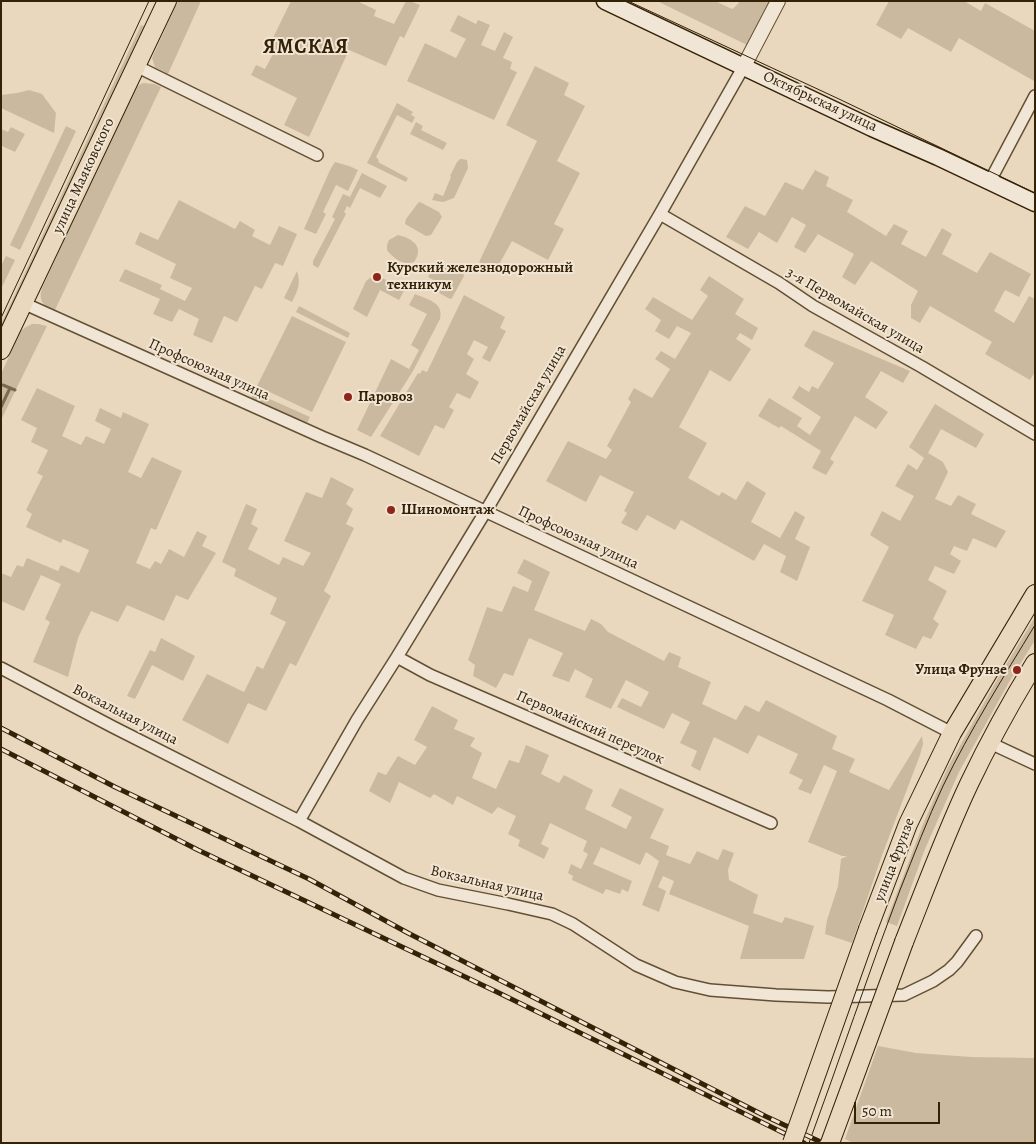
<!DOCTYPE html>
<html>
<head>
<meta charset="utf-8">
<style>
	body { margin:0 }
	#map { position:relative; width:1036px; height:1144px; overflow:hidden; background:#ead8be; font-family:Alegreya,serif }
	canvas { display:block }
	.frame { position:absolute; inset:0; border:2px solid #342207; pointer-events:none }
	.scale { position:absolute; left:854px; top:1102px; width:86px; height:22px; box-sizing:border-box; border:2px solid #342207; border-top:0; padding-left:6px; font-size:15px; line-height:18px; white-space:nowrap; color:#342207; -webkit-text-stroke:4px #f1e6d5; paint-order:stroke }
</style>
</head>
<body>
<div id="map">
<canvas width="1036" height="1144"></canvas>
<div class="frame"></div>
<div class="scale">50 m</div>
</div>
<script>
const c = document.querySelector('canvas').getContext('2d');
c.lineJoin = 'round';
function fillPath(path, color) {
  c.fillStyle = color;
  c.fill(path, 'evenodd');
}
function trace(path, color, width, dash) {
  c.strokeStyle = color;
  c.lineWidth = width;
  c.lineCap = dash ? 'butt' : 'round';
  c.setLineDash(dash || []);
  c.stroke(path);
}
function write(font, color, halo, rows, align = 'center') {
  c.font = font + ' Alegreya,serif';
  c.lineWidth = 4;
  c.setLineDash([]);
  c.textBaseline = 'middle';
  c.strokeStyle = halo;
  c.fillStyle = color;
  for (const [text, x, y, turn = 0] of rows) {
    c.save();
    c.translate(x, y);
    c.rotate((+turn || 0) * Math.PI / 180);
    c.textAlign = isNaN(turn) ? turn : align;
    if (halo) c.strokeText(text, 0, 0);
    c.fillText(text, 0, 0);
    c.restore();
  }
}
fillPath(new Path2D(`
	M178 1H201L168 74 155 67 152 58Z
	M291 1H357L376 10 374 16 394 24 406 1H410L420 5 404 38 400 36 386 66 349 50 309 137 284 125 297 98 251 75 256 65 265 69 273 54 267 50Z
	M657 1H715L732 9 736 6 740 1H772L747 45Z
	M889 1H964L981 11 985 3 1035 31V79L1034 81 959 38 951 52 908 28 901 39 876 25Z
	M458 15 476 24 478 20 490 25 481 45 495 51 504 32 513 37 503 58 512 62 510 69 517 72 494 120 407 81 425 43 456 58 466 39 450 31Z
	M141 25 146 27 1 339V324Z
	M535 66 569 83 564 95 585 106 557 161 580 173 554 224 564 229 548 260 512 241 496 270 479 262 537 141 506 125Z
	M143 83 154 84 161 87 54 312C43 305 37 300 43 286L134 90 139 85Z
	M29 90 42 94 56 113 54 133 1 108V95L17 93Z
	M397 103 413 112 411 115 415 117 412 123 397 115 376 157 379 160 378 162 408 178 406 182 367 163Z
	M416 122 423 126 421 130 447 143 443 150 410 134Z
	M66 126 76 131 20 250 10 245Z
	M11 127 25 134 15 152 2 146H1V129L8 132Z
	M460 159H462L467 160 468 168 454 198 443 202 432 200 435 193 443 196 451 177 450 176 457 162Z
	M335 162 349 166 358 170 348 191 336 185 323 212 326 214 316 234 304 229 330 170Z
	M815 170 829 177 826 186 853 200 847 212 886 236 894 224 908 231 901 244 926 257 942 228 952 234 942 254 977 273 990 252 1031 274 1019 297 1005 290 994 311 1014 323 1029 296 1035 299V372L1030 380 985 354 992 342 930 306 920 323 911 318V305L918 291 871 261 855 285 842 277 854 254 818 234 805 253 794 247 806 225 792 217 777 243 759 232 748 249 726 237 745 206 765 216 785 182 803 190Z
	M362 173 387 186 380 198 360 188 350 208 347 206 344 212 346 214 318 268 313 265V261L335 219 332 217 343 194 350 197Z
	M179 200 235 229 240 221 255 230 252 236 270 245 279 226 297 234 283 266 275 263 262 289 255 286 237 322 224 316 212 343 193 335 199 319 179 309 172 322 153 314 160 299 119 281 125 269 162 285 160 289 185 301 192 288 170 278 176 264 135 244 140 232 158 240Z
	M420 202 439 212 442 217 431 235 426 236 405 224 406 219 418 203Z
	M398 235C412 238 425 247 414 262 403 266 393 258 387 250V245L389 240Z
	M6 256 15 260 1 289V266Z
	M437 260 463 273 464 276 452 298 450 299 439 293 443 285 428 277Z
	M297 271C301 284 298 290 292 302L284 298Z
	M709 276 744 299 735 314 758 328 752 340 740 333 736 339 751 349 730 382 710 370 679 427 707 443 688 478 719 496 722 492 736 500 747 481 766 493 751 522 780 538 795 511 805 517 795 539 810 547 797 581 780 572 786 556 764 544 754 561 681 520 675 530 647 515 637 531 621 523 627 513 624 511 634 492 600 475 586 502 546 481 568 441 606 459 612 450 607 446 631 402 628 399 634 388 652 398 670 369 655 359 661 351 675 359 691 333 677 326 669 339 655 331 661 320 645 309 653 297 692 320 708 296 700 290Z
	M374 277H380L405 289 399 300 380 290 367 317 353 309 366 281 370 278Z
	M415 294C428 300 444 302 440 319L413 371 371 437 357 430 391 359 409 369 419 350 411 345 427 314 409 305Z
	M464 295 505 317 500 328 506 331 490 362 482 358 488 347 474 340 467 354 474 359 466 374 479 382 470 399 457 393 449 407 454 410 444 429 435 425 419 456 380 436 418 373 420 374 422 370 427 372Z
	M299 306 350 333 348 338 296 312Z
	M292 316 346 342 312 412 257 386Z
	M32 324H38L47 326 1 420V374L21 331 26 327Z
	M813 330 910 371 903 383 881 371 865 397 888 412 876 429 855 416 830 459 834 462 826 475 812 468 821 451 781 426 779 428 758 416 769 398 802 418 797 426 810 435 821 417 792 398 799 386 809 392 812 386 818 389 834 363 804 346Z
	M37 388 75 406 62 436 81 445 86 436 104 444 111 429 95 421 100 408 121 418 123 412 149 424 128 472 141 478 152 457 182 471 156 530 151 528 136 563 150 569 155 561 161 564 169 549 184 557 197 531 207 536 202 546 216 553 188 600 176 595 164 621 127 605 118 622 91 611 78 638 68 677 33 662 50 622 45 619 61 584 41 575 24 611 1 601V573L11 577 17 565 23 567 27 558 58 571 61 565 79 573 89 550 63 539 61 543 26 527 32 514 26 510 43 476 37 473 48 450 31 442 37 428 21 420Z
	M254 392 310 417 307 423 251 398Z
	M935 404 984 434 976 448 941 429 928 453 943 462 948 472 935 499 951 506 958 495 976 504 971 514 1006 531 996 548 973 538 967 551 954 546 950 554 961 561 954 574 935 566 928 580 947 591 933 619 939 624 931 639 923 636 916 649 885 635 894 615 862 601 889 547 870 535 882 511 900 521 914 496 895 486 908 464 917 470 924 458 909 447Z
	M331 477 354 489 346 504 353 509 346 524 354 528 324 591 331 596 296 666 290 663 266 711 248 703 228 744 182 720 207 674 244 692 257 666 263 669 286 622 270 614 277 598 234 576 236 569 222 562 246 504 257 509 251 524 258 528 248 549 279 565 283 557 303 566 311 553 284 541 306 492 322 498Z
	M524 559 550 572 534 610 585 631 591 619 601 624 608 632 664 661 669 652 681 657 678 667 711 682 702 704 736 720 745 705 759 712 766 700 837 736 832 749 855 759 849 772 889 790 922 736 923 744 920 755 881 858 852 943 825 934 827 920 838 886 841 859 847 856H842L808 842 837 771 824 765 811 794 798 789 803 780 789 773 798 754 758 735 748 754 714 737 700 771 691 766 697 751 680 743 690 722 672 713 664 729 617 707 622 698 641 707 649 692 626 680 611 709 585 697 593 679 575 669 569 682 552 676 563 653 529 638 513 676 504 673 496 688 473 676 475 665 468 660 487 607 502 612 513 586 528 592 532 581 517 573Z
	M1035 617V640L1008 684 959 772 925 849 897 926 886 922 923 824 948 767 998 678Z
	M161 638 195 656 183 681 152 665 135 699 127 696 150 650 155 652Z
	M432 706 458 720 454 729 475 738 470 746 482 753 472 778 496 789 509 760 519 763 526 745 549 755 541 774 559 783 564 775 593 790 585 809 626 829 632 817 611 806 620 788 664 809 650 838 669 846 666 855 690 864 697 851 718 860 723 849 734 853 728 870 729 880 758 895 753 913 782 923 785 917 814 926 804 959H740L749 926 669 894 674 881 663 876 658 887 666 891 659 912 642 905 659 861 646 852 640 865 601 847 593 864 632 881 628 892 622 889 620 894 606 889 603 894 572 880 573 876 568 873 571 864 581 869 588 854 583 851 587 841 550 823 541 844 549 848 544 859 518 846 520 840 508 834 516 816 498 807 492 814 457 796 453 805 434 794 430 798 399 782 390 803 369 791 378 772 386 775 398 756 415 765 427 747 414 740Z
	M878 1046 916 1053 971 1057 1035 1058V1143H853L845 1139Z`), '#cbb99f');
trace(new Path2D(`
	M3 385 10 388
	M1 407 10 388 15 390`), '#7c6a50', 3);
const minor = new Path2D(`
	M136 66 317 155
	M990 181 1035 96
	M660 214 779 283 813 306 922 367 1035 434
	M23 303 322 437 365 455 888 700 952 733
	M397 657 430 675 771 823
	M1 668 113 727 299 821 404 878 438 890 508 904 552 914 573 924 636 965 675 982 710 990 776 995 828 997 904 995 933 981 949 970 957 962 976 936
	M990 743 1035 764
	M299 821 357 720 397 657 487 509 660 214 744 66`);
const tertiary = new Path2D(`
	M744 66 778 1`);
const secondary = new Path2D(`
	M605 1 872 128 938 157 1035 203`);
const primary = new Path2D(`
	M1 350 167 1
	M868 929 908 824 952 733 1035 594
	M904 942C925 889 945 835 969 784 989 742 1011 702 1035 663`);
trace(minor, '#625035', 14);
trace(tertiary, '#625035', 16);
trace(secondary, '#342207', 19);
trace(primary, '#342207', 20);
trace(minor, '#f1e6d5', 11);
trace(tertiary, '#f1e6d5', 14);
trace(secondary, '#f1e6d5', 16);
trace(primary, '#ead8be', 18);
trace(new Path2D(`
	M628 1 839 99 1035 193
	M1 318 149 1
	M809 1143C840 1059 868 974 900 890 914 855 927 820 943 786 970 730 1003 678 1035 625`), '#342207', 1);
const rail = new Path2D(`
	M1 728 115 787 309 879 408 933 765 1116 823 1143
	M1 749 198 850 497 992 804 1143`);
trace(rail, '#342207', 5);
trace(rail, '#f1e6d5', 3, [9]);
const primaryBridge = new Path2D(`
	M792 1143 868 929
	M830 1143 904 942`);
trace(primaryBridge, '#342207', 20, []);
trace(primaryBridge, '#ead8be', 18);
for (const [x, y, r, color] of [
	[377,277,5,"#8f2418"],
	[348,397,5,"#8f2418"],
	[391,510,5,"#8f2418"],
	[1017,670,5,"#8f2418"]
]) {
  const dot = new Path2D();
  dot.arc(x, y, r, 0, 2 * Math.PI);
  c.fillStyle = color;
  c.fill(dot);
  trace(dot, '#f1e6d5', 2);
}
write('15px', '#342207', '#f1e6d5', [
	["Октябрьская улица",820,102,25],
	["улица Маяковского",84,176,-65],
	["3-я Первомайская улица",855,311,30],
	["Профсоюзная улица",209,370,24],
	["Первомайская улица",529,405,-60],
	["Профсоюзная улица",578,538,25],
	["Вокзальная улица",125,715,27],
	["Первомайский переулок",590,728,24],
	["улица Фрунзе",895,860,-69],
	["Вокзальная улица",487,884,13]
]);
write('bold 15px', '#342207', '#f1e6d5', [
	["Курский железнодорожный",387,268],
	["техникум",387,285],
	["Паровоз",358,397],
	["Шиномонтаж",401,510],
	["Улица Фрунзе",1007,670,"right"]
], 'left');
c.letterSpacing = '1px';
write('bold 20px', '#342207', '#f1e6d5', [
	["ЯМСКАЯ",306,48]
]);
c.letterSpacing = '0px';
</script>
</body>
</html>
